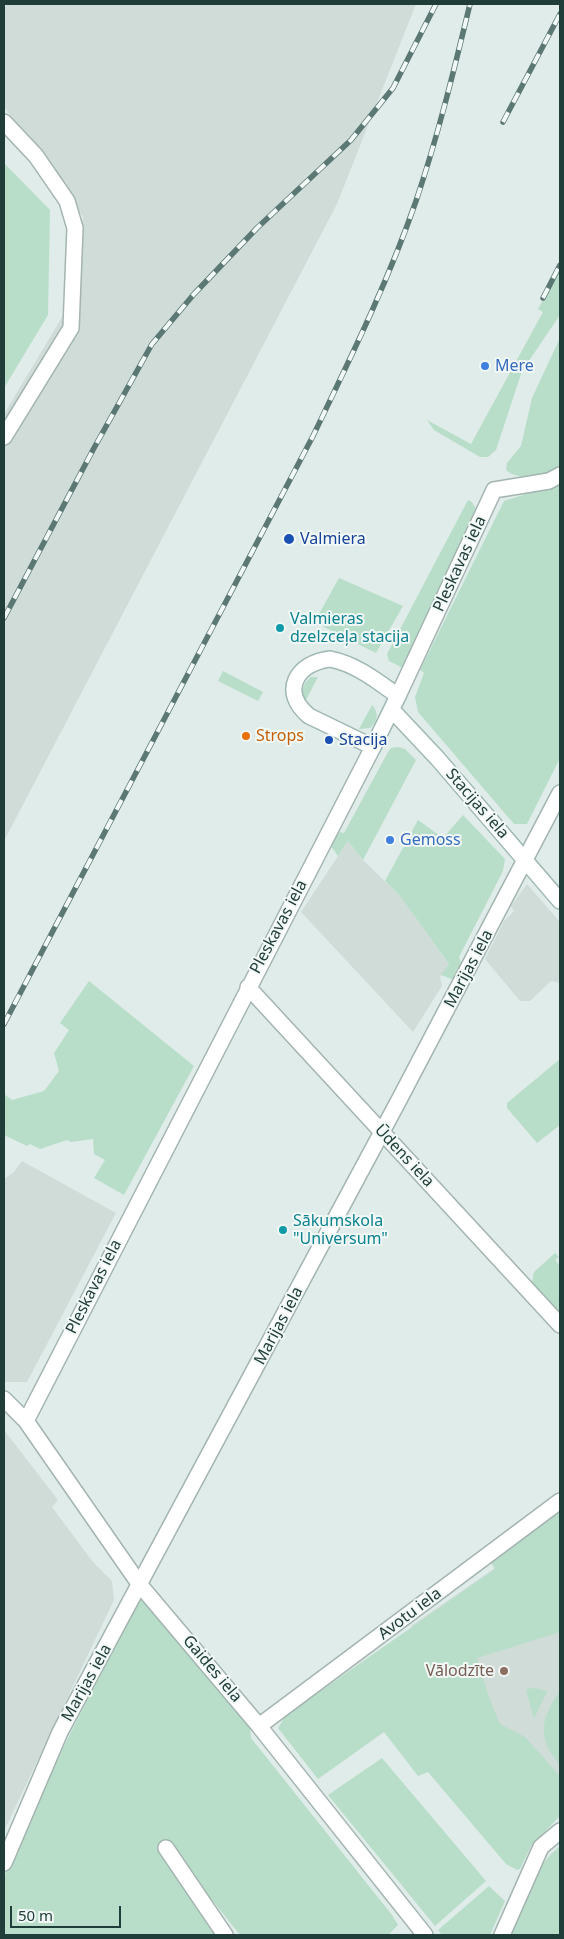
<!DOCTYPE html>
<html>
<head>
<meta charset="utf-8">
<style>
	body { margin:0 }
	#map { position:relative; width:564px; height:1939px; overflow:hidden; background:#e0ece9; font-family:"Noto Sans",sans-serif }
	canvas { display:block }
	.frame { position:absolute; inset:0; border:5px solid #203d3a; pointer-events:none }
	.scale { position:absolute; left:10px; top:1906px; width:111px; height:22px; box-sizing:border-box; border:2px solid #203d3a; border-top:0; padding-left:6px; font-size:15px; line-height:18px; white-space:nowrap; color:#203d3a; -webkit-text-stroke:4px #f1f8f6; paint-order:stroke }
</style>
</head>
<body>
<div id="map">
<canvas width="564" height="1939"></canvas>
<div class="frame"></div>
<div class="scale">50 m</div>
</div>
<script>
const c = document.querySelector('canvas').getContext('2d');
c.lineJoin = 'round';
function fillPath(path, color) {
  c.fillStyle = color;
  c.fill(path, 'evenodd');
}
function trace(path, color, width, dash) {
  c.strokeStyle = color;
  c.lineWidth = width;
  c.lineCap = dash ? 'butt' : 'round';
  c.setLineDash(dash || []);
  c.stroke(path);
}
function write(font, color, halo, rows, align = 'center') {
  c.font = font + ' "Noto Sans",sans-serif';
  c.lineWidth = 4;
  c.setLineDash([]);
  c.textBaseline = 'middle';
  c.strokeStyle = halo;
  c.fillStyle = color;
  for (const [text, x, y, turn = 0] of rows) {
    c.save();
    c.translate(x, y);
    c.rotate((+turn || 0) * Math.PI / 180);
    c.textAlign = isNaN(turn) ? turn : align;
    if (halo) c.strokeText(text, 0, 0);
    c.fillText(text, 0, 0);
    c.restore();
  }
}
fillPath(new Path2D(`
	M7 4H416L337 204 4 841V414L64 314 83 217 40 151 38 152 4 107V9Z
	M348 841 363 860 400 896 449 964 440 977 442 986 413 1032 301 912Z
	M527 884 560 922V983L551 981 530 1001H520L485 959 504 921 514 911 511 906Z
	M22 1161 116 1213 27 1382H5L4 1179 14 1172Z
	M4 1430 58 1500 52 1507 93 1562 112 1581 114 1600 4 1831Z
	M495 1568 560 1616V1804L411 1626Z`), '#cfdcd8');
fillPath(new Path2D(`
	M4 163 50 210 48 315 4 388Z
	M560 270V315L522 371 496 450 488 457H480L434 430 427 420 471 444 543 312 538 309Z
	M560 338V468C544 475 522 483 506 470L507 463 521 446 532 398Z
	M560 483V758L527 824H514L418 712 415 697 424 673 420 670 504 501Z
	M468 500 472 502 476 509 403 668 389 661 387 654Z
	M339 578 403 606 376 653 324 627 318 621 319 614Z
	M223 671 263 692 258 701 218 681Z
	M311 677H318L306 700C300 692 303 683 311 677Z
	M372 705C379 712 378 721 370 728L359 729Z
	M398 747 405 749 416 760 363 860 348 841 338 856 330 845 333 837 340 832 344 833 388 752 391 748Z
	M463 815 505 859 503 871 459 957 463 968 454 980 441 975 449 964 400 896 385 881 418 820 443 838Z
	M89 981 194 1066 124 1195 94 1178 105 1160 94 1154 93 1139 71 1142 67 1140 40 1149 30 1144 27 1146 4 1135V1094L12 1100 44 1091 59 1071 54 1053 69 1030 60 1023Z
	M560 1059V1125L537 1143 507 1108V1103Z
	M555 1253 559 1257 555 1260 560 1266V1313L532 1282 534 1272Z
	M560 1511V1632L477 1658 489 1698 500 1724 525 1737 560 1776V1816L531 1846 520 1869 517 1870 506 1864 428 1772 418 1776 384 1732 318 1779 278 1728 286 1715 495 1569 491 1563Z
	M143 1599 250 1728 251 1738 392 1915 398 1925 388 1935H240L166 1842 157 1849 214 1935H4V1877L10 1861 36 1800 138 1602Z
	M534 1688 547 1691 534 1719 526 1689Z
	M560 1691V1765C537 1738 540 1719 560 1691Z
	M382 1758 486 1881 435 1926 328 1795Z
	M560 1846V1935H510C523 1905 533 1867 560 1846Z
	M489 1886 505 1901 490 1935H442L438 1930Z`), '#b8dec9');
const minor = new Path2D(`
	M4 122 36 156 67 201 75 228 71 328 4 437
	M398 696 494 490 549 481 560 475
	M248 987 560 1325
	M4 1399 26 1421 140 1585 259 1726 425 1935
	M26 1421 373 747
	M259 1726 560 1501
	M166 1848 225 1935
	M502 1935 541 1847 560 1831`);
const tertiary = new Path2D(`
	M4 1863 60 1732 399 1100 560 793`);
const secondary = new Path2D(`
	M330 659C356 664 377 681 398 696L373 747 309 716C280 692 296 663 330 659Z
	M392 710 438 759 560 901`);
trace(minor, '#a3b4b1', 18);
trace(tertiary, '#a3b4b1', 18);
trace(secondary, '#9eb8b3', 18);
trace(minor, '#fff', 15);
trace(tertiary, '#fff', 15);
trace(secondary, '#fff', 15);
const rail = new Path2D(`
	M503 122 560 14
	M543 298 560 265
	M4 618 94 448 152 344 194 294 257 228 351 140 393 88 436 4
	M4 1024 313 436C350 359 388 282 416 201 438 136 454 70 470 4`);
trace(rail, '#5b7875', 5.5);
trace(rail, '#f1f8f6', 4, [11]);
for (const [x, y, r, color] of [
	[485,366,5,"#3f7fe0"],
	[289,539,6,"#1a4fb4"],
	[280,628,5,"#0f9aa8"],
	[246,736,5,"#e8710a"],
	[329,740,5,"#1a4fb4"],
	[390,840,5,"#3f7fe0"],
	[283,1230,5,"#0f9aa8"],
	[504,1671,5,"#8d6e63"]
]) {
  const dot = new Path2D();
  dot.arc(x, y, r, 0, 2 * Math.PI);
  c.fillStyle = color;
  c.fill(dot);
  trace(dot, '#f1f8f6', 2);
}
write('16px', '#366cbe', '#f1f8f6', [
	["Mere",495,366],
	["Gemoss",400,840]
], 'left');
write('16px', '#164399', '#f1f8f6', [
	["Valmiera",300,539],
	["Stacija",339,740]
], 'left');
write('16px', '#203d3a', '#f1f8f6', [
	["Pleskavas iela",460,564,-65],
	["Stacijas iela",477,804,49],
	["Pleskavas iela",279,927,-62],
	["Marijas iela",469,969,-62],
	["Ūdens iela",404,1156,47],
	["Pleskavas iela",94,1287,-63],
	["Marijas iela",279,1326,-62],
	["Avotu iela",410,1614,-37],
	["Gaides iela",212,1669,50],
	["Marijas iela",87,1683,-61]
]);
write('16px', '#0d838f', '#f1f8f6', [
	["Valmieras",290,619],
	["dzelzceļa stacija",290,637],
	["Sākumskola",293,1221],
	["\"Universum\"",293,1239]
], 'left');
write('16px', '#c56008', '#f1f8f6', [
	["Strops",256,736]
], 'left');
write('16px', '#785e54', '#f1f8f6', [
	["Vālodzīte",494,1671]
], 'right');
</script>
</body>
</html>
